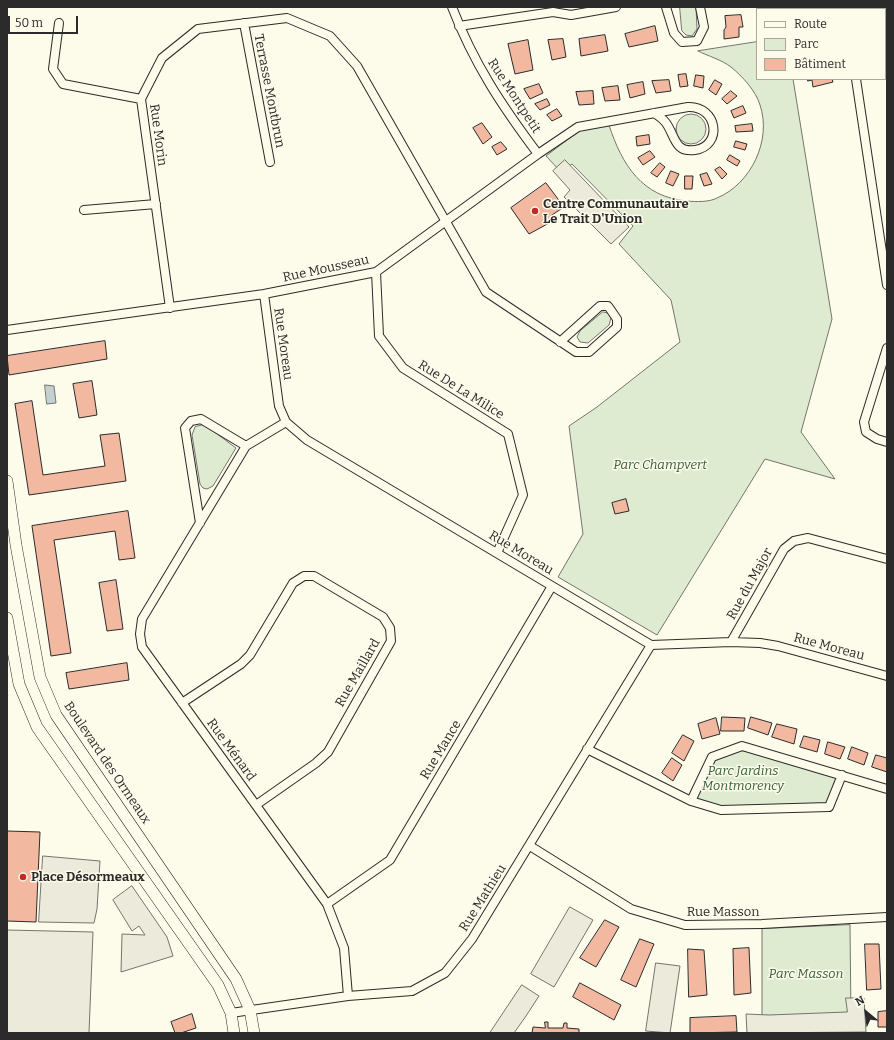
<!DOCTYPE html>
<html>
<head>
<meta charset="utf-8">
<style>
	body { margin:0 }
	#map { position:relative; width:894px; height:1040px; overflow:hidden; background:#fdfbea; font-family:Bitter,serif }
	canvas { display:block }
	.frame { position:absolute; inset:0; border:8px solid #2b2b2b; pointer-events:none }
	.legend { position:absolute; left:756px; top:8px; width:130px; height:72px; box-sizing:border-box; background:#fdfbea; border:1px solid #a9a89e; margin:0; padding:5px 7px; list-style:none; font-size:12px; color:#2b2b2b }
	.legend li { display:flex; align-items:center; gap:8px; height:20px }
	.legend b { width:20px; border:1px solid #a9a89e }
	.north { position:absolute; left:846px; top:992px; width:40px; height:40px; -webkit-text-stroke:3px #fdfbea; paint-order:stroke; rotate:331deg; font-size:11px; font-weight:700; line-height:16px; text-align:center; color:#2b2b2b }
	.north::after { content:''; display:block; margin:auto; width:14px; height:18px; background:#2b2b2b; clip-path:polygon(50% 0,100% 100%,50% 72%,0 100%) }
	.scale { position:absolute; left:8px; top:16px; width:70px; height:18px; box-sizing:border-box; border:2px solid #2b2b2b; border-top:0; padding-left:5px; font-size:12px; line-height:14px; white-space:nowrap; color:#2b2b2b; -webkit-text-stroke:3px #fdfbea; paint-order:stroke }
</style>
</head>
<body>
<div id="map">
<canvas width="894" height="1040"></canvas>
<div class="frame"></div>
<ul class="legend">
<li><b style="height:5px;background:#fdfbea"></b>Route</li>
<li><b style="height:11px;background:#deebd1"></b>Parc</li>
<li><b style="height:11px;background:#f2b8a0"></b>Bâtiment</li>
</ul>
<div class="north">N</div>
<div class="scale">50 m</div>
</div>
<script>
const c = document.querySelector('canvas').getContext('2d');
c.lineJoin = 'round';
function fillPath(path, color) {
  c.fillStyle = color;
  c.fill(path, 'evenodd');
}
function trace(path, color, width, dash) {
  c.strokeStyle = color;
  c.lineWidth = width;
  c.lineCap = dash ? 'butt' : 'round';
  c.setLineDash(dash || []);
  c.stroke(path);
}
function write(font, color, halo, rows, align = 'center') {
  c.font = font + ' Bitter,serif';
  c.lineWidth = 3;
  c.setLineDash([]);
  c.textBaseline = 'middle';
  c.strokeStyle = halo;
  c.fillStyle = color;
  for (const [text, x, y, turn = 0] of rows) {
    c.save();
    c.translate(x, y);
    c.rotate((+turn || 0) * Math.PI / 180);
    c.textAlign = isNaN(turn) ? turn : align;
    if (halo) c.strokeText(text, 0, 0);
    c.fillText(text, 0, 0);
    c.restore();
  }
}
const green = new Path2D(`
	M680 7H696L697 29 692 36 686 35 682 31Z
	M759 7H833V9H759Z
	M757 42V79H793L832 319 801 432 835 479 765 459 657 635 558 577 583 534 569 426 597 407 680 342 671 300 619 244 633 226 572 164 561 172 546 156 580 130 609 125C622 165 642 197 687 201 696 202 710 202 717 198 751 184 772 140 760 105 756 91 742 76 731 67 722 60 708 56 698 51Z
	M676 129a15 15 0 1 1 30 0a15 15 0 1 1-30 0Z
	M603 312 608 313 611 318 609 325 588 343 580 342 577 337 580 331Z
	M202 425H205L236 448 213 486 207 489 203 488 200 484 192 435 195 427Z
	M742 746 842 775 829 807 721 810 691 801 712 757Z
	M850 925 851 1019 762 1023V929Z`);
fillPath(green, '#deebd1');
trace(green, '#74746e', 1);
const parking = new Path2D(`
	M565 160 629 227 611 244 564 197 570 190 553 171Z
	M43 856 100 861 97 909 94 923 39 922Z
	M132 886 167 937 173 956 121 972 122 934 145 935 139 926 132 931 113 900Z
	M570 907 593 920 554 987 531 974Z
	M7 930 93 932 89 1033H7Z
	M656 963 680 966 670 1033 646 1031Z
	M522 985 539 996 526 1016 514 1033H490Z
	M846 998H864L866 1032 747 1033 746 1014 769 1015 847 1012Z`);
fillPath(parking, '#eceadb');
trace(parking, '#74746e', 1);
const water = new Path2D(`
	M45 385 54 386 56 403 47 404Z`);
fillPath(water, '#c7d0d0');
trace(water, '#74746e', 1);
const building = new Path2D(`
	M741 15 743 27H739V37L724 39V30L726 27 725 16Z
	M655 26 658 41 629 47 625 34Z
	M605 35 608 51 581 56 579 39Z
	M563 39 566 57 552 60 548 40Z
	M528 40 533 70 515 74 508 44Z
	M686 74 688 86 680 87 678 75Z
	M696 75 704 76 703 88 694 86Z
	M808 79H832L833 82 813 87 812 80 808 81Z
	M669 80 671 91 656 93 652 81Z
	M715 80 722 84 716 95 709 90Z
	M643 82 645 94 630 98 627 85Z
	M539 84 543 93 530 99 524 89Z
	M618 86 620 100 605 101 602 88Z
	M593 91 594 104 579 105 576 92Z
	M731 91 737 96 727 104 722 99Z
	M547 99 550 105 540 110 535 104Z
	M743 106 746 113 734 118 731 111Z
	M557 109 562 116 552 121 547 115Z
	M482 123 492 137 483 144 473 128Z
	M752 124 753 131 736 132 735 126Z
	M649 135 650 144 637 146 636 137Z
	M736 141 747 144 745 150 734 147Z
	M501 142 507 149 497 155 492 147Z
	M650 151 655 157 643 165 638 158Z
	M730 155 740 161 737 166 727 160Z
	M660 163 665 167 657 177 651 173Z
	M720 167 727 174 722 179 715 170Z
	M671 171 679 174 673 186 666 183Z
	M707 173 712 184 704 186 700 175Z
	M685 176H693L692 189H685Z
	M546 183 564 207 552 215 551 222 529 234 511 208Z
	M105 341 107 359 9 375 7 356Z
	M92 381 97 415 79 418 73 384Z
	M32 401 43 475 105 466 100 435 119 433 126 481 29 495 15 404Z
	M626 499 629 511 615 514 612 503Z
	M128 511 135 558 119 560 115 531 54 540 71 653 51 656 32 526Z
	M116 580 123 629 107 631 99 583Z
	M127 663 129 680 69 689 66 673Z
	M722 717 745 718 744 731H721Z
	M751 717 772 723 768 735 748 728Z
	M716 718 720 734 702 739 698 724Z
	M777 724 797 729 794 744 772 737Z
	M683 735 694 741 684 761 672 753Z
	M804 736 820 740 817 752 800 747Z
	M828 742 845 747 840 759 825 754Z
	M852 747 868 753 864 765 848 759Z
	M876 755 887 758V772L872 767Z
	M672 758 682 765 673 781 662 773Z
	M7 831 40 832 36 922 7 921Z
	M605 920 619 927 596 967 580 958Z
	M640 939 654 944 636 987 621 980Z
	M865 944H879L881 989 867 990Z
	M749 948 751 993 734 995 733 949Z
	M688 949 704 950 707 995 689 997Z
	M580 983 621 1005 614 1020 573 997Z
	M887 1011V1027H878V1012Z
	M192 1014 196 1028 181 1033H175L171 1022Z
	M736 1016 737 1032 690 1033V1018Z
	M545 1022H548V1028H563L564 1023H567V1028L579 1029V1033H532L533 1027 545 1028Z`);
fillPath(building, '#f2b8a0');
trace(building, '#2b2b2b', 1);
const minor = new Path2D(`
	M452 7C474 64 502 106 538 154
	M666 7 674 33 682 42 697 41 704 27 700 7
	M59 23 53 69 63 84 141 99
	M244 23 270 162
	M459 26 553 12 571 15 616 7
	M885 48 887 47
	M856 79 887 285
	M84 210 156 204
	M376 272 379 336 403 368 508 434 523 495 497 553
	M264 294 279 406 286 422 307 440 651 645 731 642 760 643 778 646 887 676
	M170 308 141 99 162 58 198 29 287 18 330 36 357 66 486 292 576 352H589L617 327V319L608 306H600L560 342
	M7 330 264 294 376 272 538 154 578 127 688 107C718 106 723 146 695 150 674 153 675 135 666 123 663 119 659 116 654 113
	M887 348 864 422 866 432 877 439 887 442
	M286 422 246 446 142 619 140 634 142 647 327 904 344 948 348 996
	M200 523 185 428 191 421 201 419 246 446
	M731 642 784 549 794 541 808 538 887 559
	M182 703 241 664 250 655 293 583 304 576H314L383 617 390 628 391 641 328 752 316 763 256 805
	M587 749 691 801 721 810 829 807 842 775
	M691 801 712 757 742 746 887 789
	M530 846 631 909 685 925 762 924 887 917
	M327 904 390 860 552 586
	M231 1013 348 996 412 991 445 973 472 939 651 645`);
const tertiary = new Path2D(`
	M7 481 16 545 40 677 56 715 236 979 250 1010 254 1033
	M7 618 19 684 37 727 218 985 231 1013 234 1033`);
trace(minor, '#2b2b2b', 10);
trace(tertiary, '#2b2b2b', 12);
trace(minor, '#fdfbea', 8);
trace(tertiary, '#fdfbea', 11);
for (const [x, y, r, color] of [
	[535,211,4,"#c62828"],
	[23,877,4,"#c62828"]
]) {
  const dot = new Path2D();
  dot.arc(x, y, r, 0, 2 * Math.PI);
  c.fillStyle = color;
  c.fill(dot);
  trace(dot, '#fdfbea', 1.5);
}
write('13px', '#2b2b2b', '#fdfbea', [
	["Terrasse Montbrun",269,91,79],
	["Rue Montpetit",514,96,57],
	["Rue Morin",158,135,82],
	["Rue Mousseau",326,269,-12],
	["Rue Moreau",283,344,82],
	["Rue De La Milice",461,390,32],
	["Rue Moreau",521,553,31],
	["Rue du Major",750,584,-61],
	["Rue Moreau",829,647,15],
	["Rue Maillard",358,673,-60],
	["Rue Ménard",231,750,54],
	["Rue Mance",441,750,-59],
	["Boulevard des Ormeaux",107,763,56],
	["Rue Mathieu",483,898,-58],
	["Rue Masson",723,912]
]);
write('bold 13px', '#2b2b2b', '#fdfbea', [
	["Centre Communautaire",543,204],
	["Le Trait D'Union",543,219],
	["Place Désormeaux",31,877]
], 'left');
write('italic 13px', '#34623c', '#fdfbea', [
	["Parc Champvert",660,465],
	["Parc Jardins",743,771],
	["Montmorency",743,786],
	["Parc Masson",806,974]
]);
</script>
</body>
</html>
